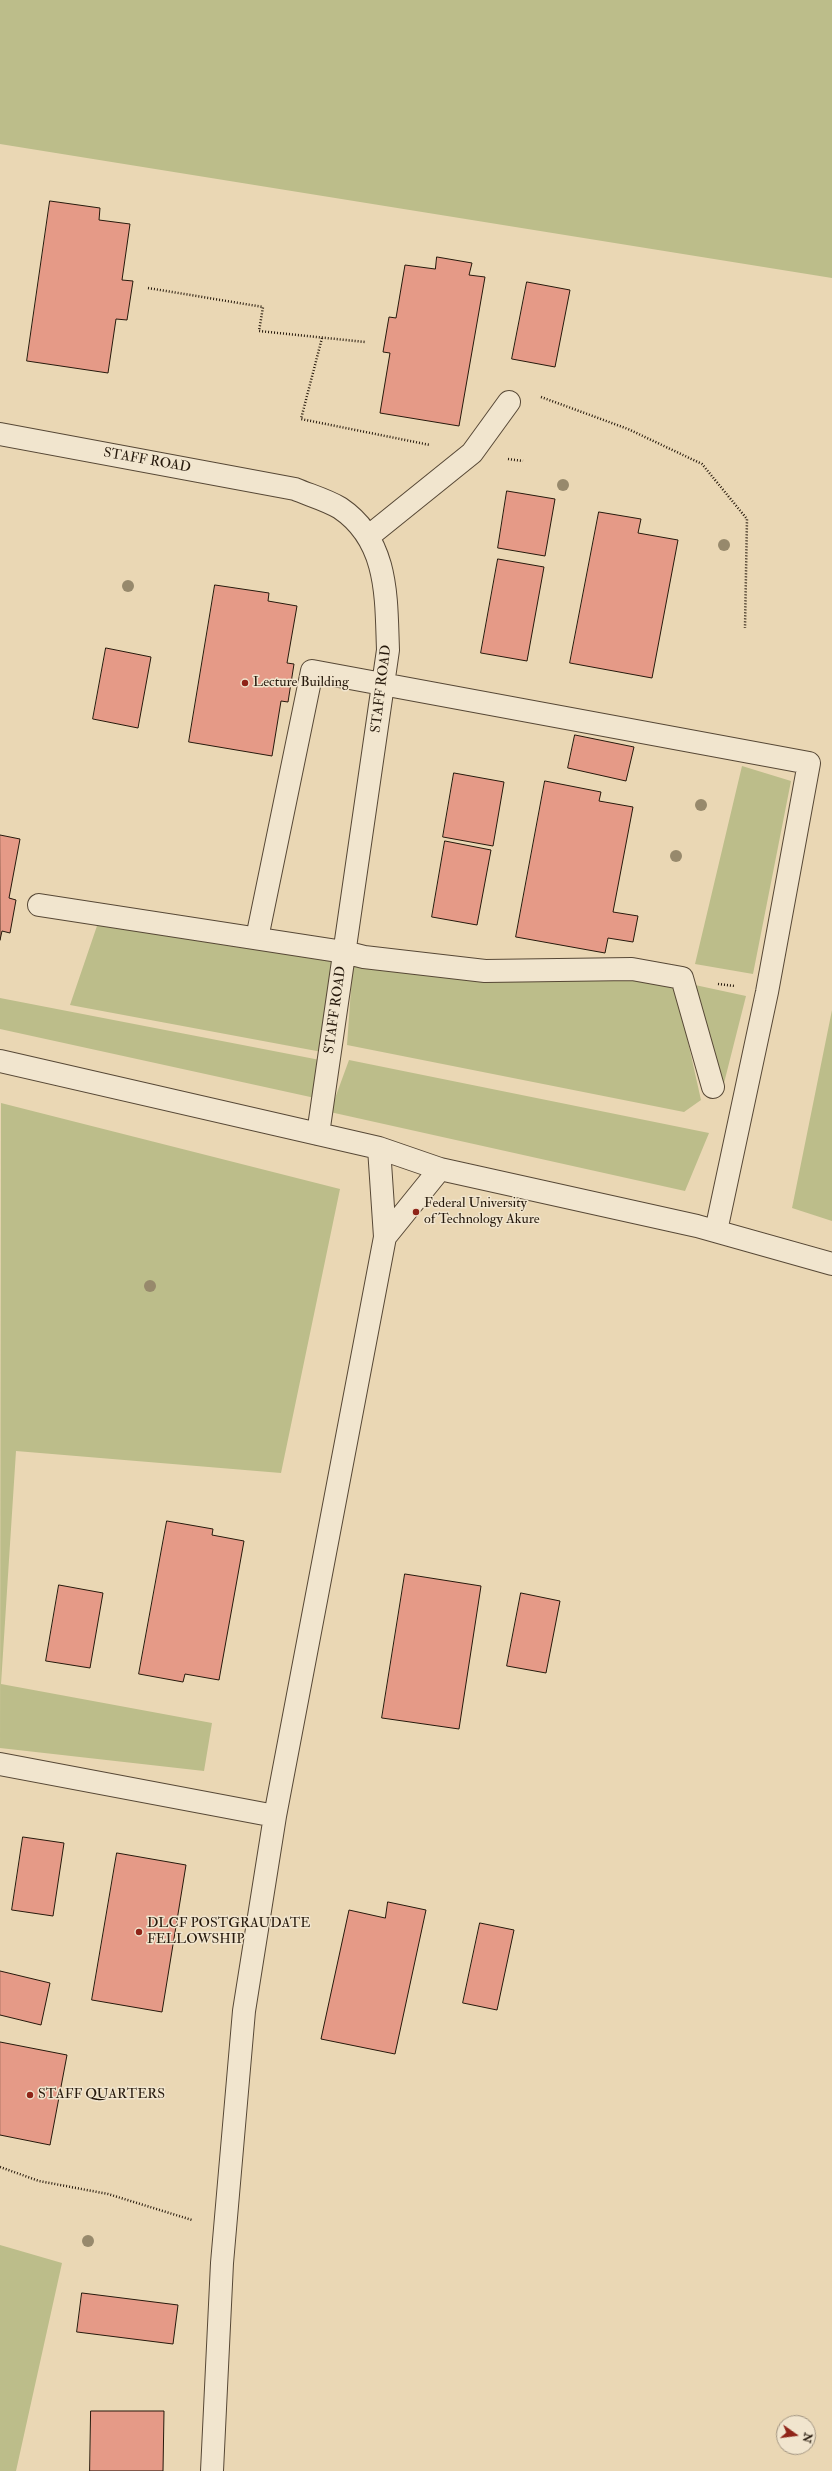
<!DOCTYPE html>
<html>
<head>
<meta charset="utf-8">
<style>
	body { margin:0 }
	#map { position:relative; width:832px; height:2471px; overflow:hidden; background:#ead7b4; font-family:"IM FELL Double Pica",serif }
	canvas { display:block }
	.north { position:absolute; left:776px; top:2415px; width:40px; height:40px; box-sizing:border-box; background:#f1e5ce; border:1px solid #a09380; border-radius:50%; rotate:104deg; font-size:11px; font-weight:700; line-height:16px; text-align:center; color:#26190c }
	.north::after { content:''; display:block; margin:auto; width:14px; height:18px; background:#8f2418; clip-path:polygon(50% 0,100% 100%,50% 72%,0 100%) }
</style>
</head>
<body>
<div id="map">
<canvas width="832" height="2471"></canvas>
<div class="north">N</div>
</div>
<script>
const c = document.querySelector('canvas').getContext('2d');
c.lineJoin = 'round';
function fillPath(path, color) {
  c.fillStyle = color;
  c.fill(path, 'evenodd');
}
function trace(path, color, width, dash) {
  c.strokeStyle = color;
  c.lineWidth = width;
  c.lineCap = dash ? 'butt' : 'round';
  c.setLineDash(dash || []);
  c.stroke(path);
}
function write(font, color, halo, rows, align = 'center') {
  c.font = font + ' "IM FELL Double Pica",serif';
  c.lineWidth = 3;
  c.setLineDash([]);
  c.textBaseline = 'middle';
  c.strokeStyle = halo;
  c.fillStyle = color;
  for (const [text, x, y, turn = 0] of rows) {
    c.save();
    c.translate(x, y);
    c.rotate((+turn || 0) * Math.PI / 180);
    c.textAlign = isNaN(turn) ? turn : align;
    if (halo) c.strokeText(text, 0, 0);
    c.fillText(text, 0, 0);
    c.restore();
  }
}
fillPath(new Path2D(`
	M0 0H832V278L0 144Z
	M742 766 791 781 753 974 695 964Z
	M98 923 336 958 322 1052 70 1005Z
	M353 961 564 981H643L676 988 701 1100 684 1112 347 1045Z
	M695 985 746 996 723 1087Z
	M0 998 320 1060 315 1098 0 1029Z
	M832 1010V1221L792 1208Z
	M349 1060 709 1133 685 1191 330 1112Z
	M1 1103 340 1189 281 1473 16 1451 1 1684 212 1723 204 1771 0 1748Z
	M0 2245 62 2263 16 2471H0Z`), '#bcbd8a');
const building = new Path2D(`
	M50 201 100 208 99 220 130 224 122 280 133 281 127 320 116 319 108 373 27 361Z
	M437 257 472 263 469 275 485 277 459 426 380 413 390 353 383 352 389 317 396 318 405 265 435 269Z
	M527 282 570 290 555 367 512 359Z
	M507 491 555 499 545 556 498 548Z
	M599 512 641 519 638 533 678 540 652 678 570 663Z
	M498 559 544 567 527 661 481 653Z
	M215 585 269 593 268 601 297 606 287 663 294 664 288 702 281 701 272 756 189 742Z
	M106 648 151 657 138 728 93 719Z
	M575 735 634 747 626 781 568 768Z
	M454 773 504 782 493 846 443 837Z
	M545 781 601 792 599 801 633 807 613 912 638 916 633 942 608 938 605 953 516 937Z
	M0 835 20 839 9 898 16 900 10 933 2 931 0 940Z
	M445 841 491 850 477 925 432 917Z
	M167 1521 213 1529 212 1535 244 1541 219 1680 185 1674 183 1682 139 1674Z
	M405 1574 481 1586 459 1729 382 1718Z
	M59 1585 103 1593 90 1668 46 1661Z
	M521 1593 560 1601 546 1673 507 1666Z
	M23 1837 64 1843 53 1916 12 1910Z
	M117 1853 186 1865 162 2012 92 2000Z
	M388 1902 426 1910 395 2054 321 2039 349 1910 385 1918Z
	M480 1923 514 1930 497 2010 463 2003Z
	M0 1971 50 1983 41 2025 0 2015Z
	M0 2042 67 2055 50 2145 0 2135Z
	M82 2293 178 2305 173 2344 77 2332Z
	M91 2411H164L163 2471H90Z`);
fillPath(building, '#e59a87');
trace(building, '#26190c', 1);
const minor = new Path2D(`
	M0 434 295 489C309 495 327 500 340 508 389 541 386 598 388 650L318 1134
	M369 536 472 453 509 402
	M39 905 344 952 364 957 485 971 632 969 682 978 713 1087
	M257 938 312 671 809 763 767 992 716 1231
	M0 1061 379 1148 440 1169 697 1226 832 1264
	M385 1237 440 1169
	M0 1764 275 1816
	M212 2471 222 2263 244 2011 275 1816 385 1237 379 1148`);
trace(minor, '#574836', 24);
trace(new Path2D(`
	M148 288 263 307 259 331 365 342
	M322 338 301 419 430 445
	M541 397 628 429 702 464 747 519 745 628
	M508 459 523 461
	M718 984 735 986
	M0 2167 39 2181 108 2194 192 2220`), '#26190c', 2.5, [1, 2]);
trace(minor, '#f1e5ce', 22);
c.fillStyle = '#97896c';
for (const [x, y] of [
	[563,485],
	[724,545],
	[128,586],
	[701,805],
	[676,856],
	[150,1286],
	[88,2241]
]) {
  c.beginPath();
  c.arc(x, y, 6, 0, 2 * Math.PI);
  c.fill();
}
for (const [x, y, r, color] of [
	[245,683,4,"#8f2418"],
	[416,1212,4,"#8f2418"],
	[139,1932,4,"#8f2418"],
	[30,2095,4,"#8f2418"]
]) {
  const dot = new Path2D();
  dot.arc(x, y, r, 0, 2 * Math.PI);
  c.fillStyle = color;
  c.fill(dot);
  trace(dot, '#f1e5ce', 1.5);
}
write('14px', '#26190c', '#f1e5ce', [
	["STAFF ROAD",147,461,10],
	["STAFF ROAD",382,689,-83],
	["STAFF ROAD",336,1010,-82]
]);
write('14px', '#26190c', '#f1e5ce', [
	["Lecture Building",253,683],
	["Federal University",424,1204],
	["of Technology Akure",424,1220],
	["DLCF POSTGRAUDATE",147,1924],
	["FELLOWSHIP",147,1940],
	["STAFF QUARTERS",38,2095]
], 'left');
</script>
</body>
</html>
